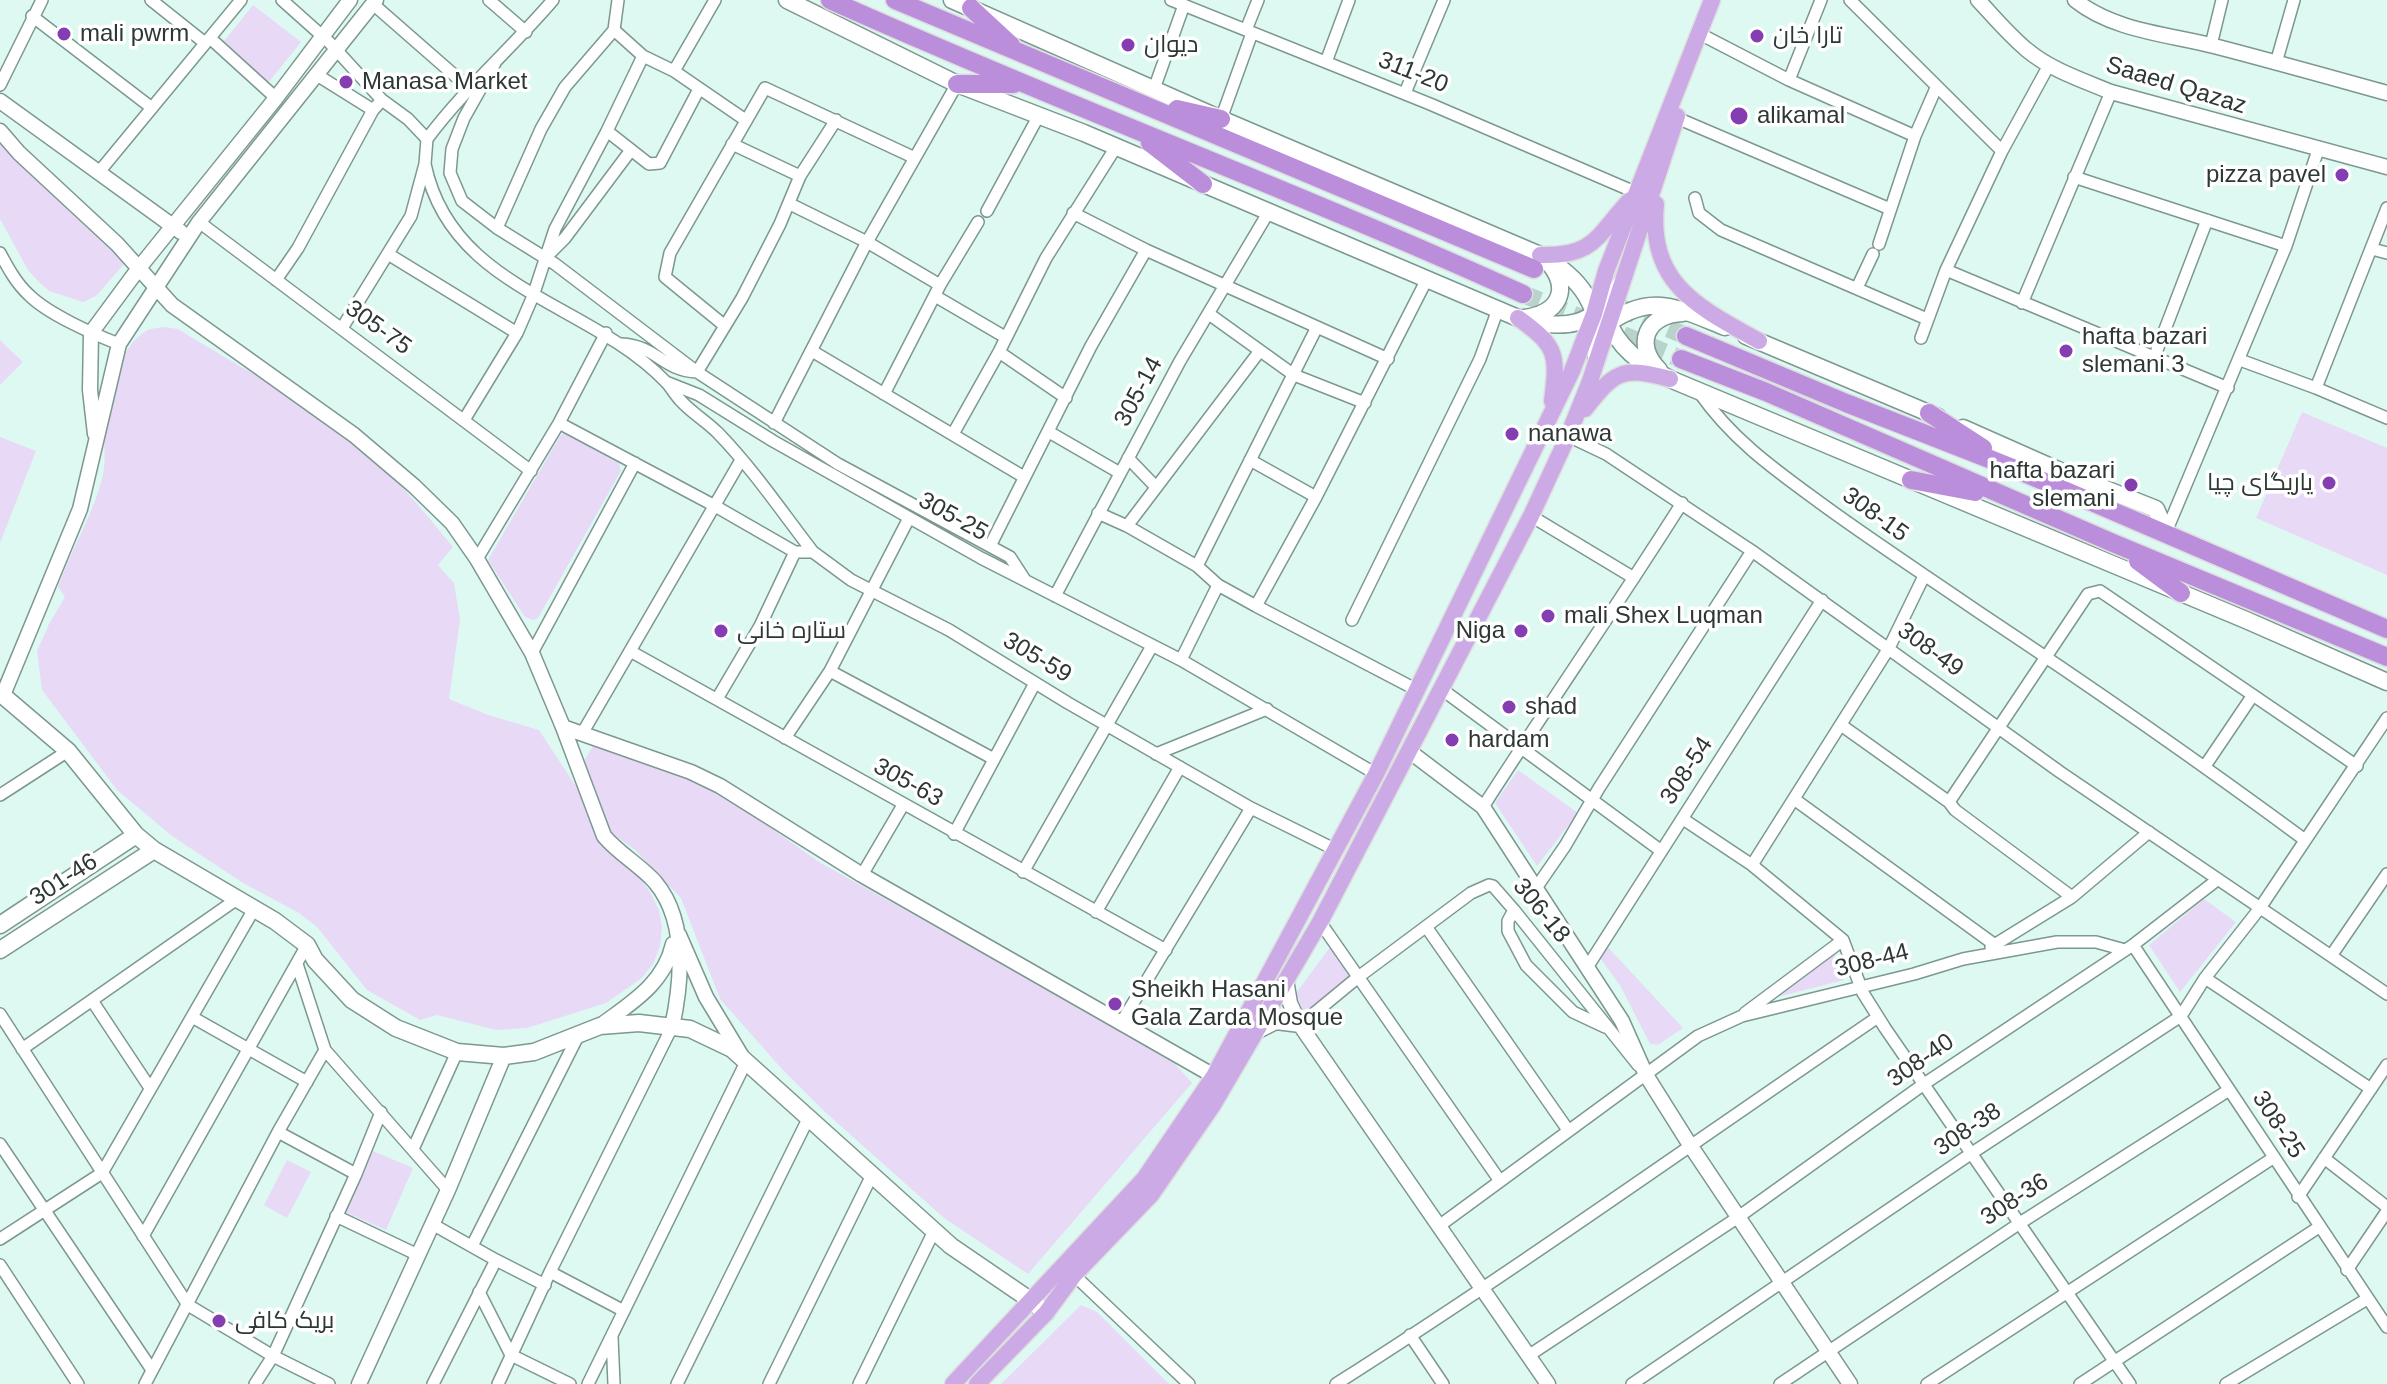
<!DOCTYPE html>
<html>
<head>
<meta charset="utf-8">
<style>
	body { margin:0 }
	canvas { display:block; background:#ddf9f2 }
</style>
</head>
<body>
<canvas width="2387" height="1384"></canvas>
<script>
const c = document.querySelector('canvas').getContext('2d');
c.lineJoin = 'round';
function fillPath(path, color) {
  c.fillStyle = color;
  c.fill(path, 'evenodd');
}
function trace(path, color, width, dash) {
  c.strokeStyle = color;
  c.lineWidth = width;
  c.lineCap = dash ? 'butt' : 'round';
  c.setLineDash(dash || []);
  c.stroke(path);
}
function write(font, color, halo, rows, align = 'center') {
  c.font = font + ' Helvetica,Cairo,sans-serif';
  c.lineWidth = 7;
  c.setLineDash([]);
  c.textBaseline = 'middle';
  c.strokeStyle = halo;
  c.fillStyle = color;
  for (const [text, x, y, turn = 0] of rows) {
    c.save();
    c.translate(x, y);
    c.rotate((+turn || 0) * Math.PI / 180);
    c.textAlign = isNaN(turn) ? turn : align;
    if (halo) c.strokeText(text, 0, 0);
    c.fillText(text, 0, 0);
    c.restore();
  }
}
fillPath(new Path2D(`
	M253 5 301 42 268 83 220 46Z
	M0 142 122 254 125 263 96 296 83 302 49 291 39 282 28 270 0 219Z
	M164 327 178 329C238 366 301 399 356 443 393 474 423 510 453 547L438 565 454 583 460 620 449 699 488 715 539 730 579 791 600 840 609 853 636 873 650 892 659 910 662 927 660 946 653 964 642 978 606 1003 527 1028 496 1030 437 1015 420 1020 367 990 317 927 299 913 243 883 172 836 117 790 42 690 37 651 49 624 65 597 58 587C71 550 92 517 102 479 107 461 103 442 104 424 107 395 119 347 146 331 151 328 158 328 164 327Z
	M0 340 23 362 0 385Z
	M2302 412 2387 448V575L2256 518Z
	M565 432 618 461 621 471 538 618 533 620 525 617 488 560 560 436Z
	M0 437 36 451 0 543Z
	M595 743 706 782 819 862 1169 1057 1192 1083 1028 1274 944 1218 825 1112 782 1069 720 999 681 898 634 849 610 832 582 764Z
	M1518 770 1578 813 1537 866 1495 803Z
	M2204 899 2236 922 2180 992 2149 945Z
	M1605 944 1683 1028 1658 1045 1650 1044 1621 987 1598 955Z
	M1331 946 1353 977 1305 1016 1296 993Z
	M1833 949 1844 980 1773 998Z
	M373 1151 413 1168 386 1230 345 1212Z
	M287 1160 311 1172 287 1218 264 1205Z
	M1081 1305 1097 1312 1169 1384H1001Z`), '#e8daf6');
trace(new Path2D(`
	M1523 294 1681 359
	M1619 307 1686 336`), '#bad2cc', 18, [18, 9]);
const minor = new Path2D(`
	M151 0 205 43
	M282 0 329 42 382 100 408 119 427 139
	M489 0 526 32
	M1171 0 1430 104 1637 193
	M1850 0 2002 151
	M373 4 469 88
	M32 16 152 108
	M614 30 643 56 674 71 744 119
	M614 30 618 0
	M1246 30 1258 0
	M1706 37 1789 80 1915 136
	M210 38 276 98
	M2211 45 2222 0
	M1326 62 1349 0
	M495 63 464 118 452 149 450 173 462 201 497 228 555 264 697 372 742 298 780 224 800 176 836 120
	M2276 63 2294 0
	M674 71 715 0
	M317 75 373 110
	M1789 80 1821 0
	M0 85 42 0
	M1154 89 1184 5
	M1405 93 1444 0
	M1677 118 1890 209
	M1221 119 1252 33
	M607 131 649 164 660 163 699 89
	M427 139C465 88 512 48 553 0
	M732 144 800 176
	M425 164C451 290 588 301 666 382 671 387 675 395 681 401 692 413 706 421 718 433 753 469 782 512 813 552
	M99 172 241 0
	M2074 177 2286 246
	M1695 198 1699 213 1721 230 1927 319
	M790 204 867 242 940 285
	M987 211 1038 117
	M1073 213 1146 250 1388 359
	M199 222 531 471
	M497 228 541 129 565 87 614 30
	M1879 244 1915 136 1936 88
	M2372 249 2387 253
	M0 253C8 268 16 283 29 295 48 314 93 334 119 344
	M388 254 517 333
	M547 256 565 238 631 150
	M1946 270 2228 388
	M276 280 298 248 373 110 382 100
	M1857 288 1873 254
	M935 296 1005 337
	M2022 303 2111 92
	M1209 314 1294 375 1365 403
	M725 326 665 277 670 253 765 88 915 158
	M342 328 411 216 425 164 427 139
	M1921 338 1946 270 2002 151 2049 65
	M621 344C658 346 661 370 697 372L838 464 1010 557 1025 580
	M812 351 1024 477
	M999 352 1066 398
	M2154 358 2207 220
	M2240 360 2316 388 2387 418
	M666 382 699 395 773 441 981 558 1181 660 1376 774
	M2316 388 2387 208
	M1699 392C1730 437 1771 467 1815 499 1869 539 1925 575 1980 613 2090 686 2198 761 2305 840
	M884 394 940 285 978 222
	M464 420 517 333 533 296 555 229 607 131 643 56
	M559 423 715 506 795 552H813L851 580 949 630 1068 703 1251 808 1336 850
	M774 423 867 242 957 84
	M1049 432 1120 473
	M953 434 999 352 1046 258 1116 147
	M1568 436 1606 454 1752 551 2060 772 2387 994
	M1128 458 1156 487
	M1250 460 1316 497
	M1098 513 1127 526 1197 566 1218 585 1256 606 1417 690
	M1531 516 1634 578
	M1127 526 1259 352
	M2166 532 2286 246 2318 150
	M990 546 1091 346 1146 250
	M477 559 559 423 606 333
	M1197 566 1317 327
	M1055 596 1180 361 1268 213
	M1256 606 1316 497 1427 279
	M1352 620 1480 359 1498 309
	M630 651 1166 950
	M532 653 635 463
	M1181 660 1218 585
	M830 671 994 759
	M1440 688 1660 850
	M717 699 760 626 795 552
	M1841 725 1949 802 1955 810 2072 897
	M583 732 741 460
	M785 738 830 671 909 518
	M1156 754 1267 709
	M2205 766 2253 695
	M0 795 68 751
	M1794 799 1995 945
	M1949 802 2088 594 2100 591 2357 766
	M1483 807C1548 705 1617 606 1682 503
	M1683 819 1752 865 1843 940 1863 993 1885 1028 2130 1384
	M954 834 1035 683
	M1752 865 1889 648 1924 576
	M1023 872 1152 646
	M862 875 903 805
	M1536 888 1565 846 1599 788 1752 551
	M1514 910 1508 921V931L1526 965 1573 1012 1605 1027
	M1096 912 1180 767
	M1320 922 1500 1181
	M1427 928 1568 1130
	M2133 945 2387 1327
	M1991 947 2072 897 2149 832
	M2331 956 2387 874
	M297 964 325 1050 448 1190
	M1588 966 1822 600
	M2205 978 2371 1089
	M93 1002 150 1088
	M1745 1013 1843 940
	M0 1014 188 1305 273 1356 329 1384
	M192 1017 307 1082
	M1121 1023 1251 808
	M1300 1025 1357 978 1471 893 1489 885 1493 886 1514 910 1638 1065
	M22 1049 237 899
	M278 1132 356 1174
	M0 1144 152 1370
	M413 1149 457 1052
	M2324 1158 2387 1207
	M2298 1197 2387 1065
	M336 1216 418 1255
	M432 1224 496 1260 433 1384
	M1439 1226 1698 1036 1742 1016 1914 974 1963 959 2057 942H2096L2125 950
	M143 1236 307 945
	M0 1239 102 1173 254 909
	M472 1246 578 1036
	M496 1260 545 1285
	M0 1265 78 1384
	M2347 1270 2387 1211
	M550 1272 624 1311
	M1074 1275 1189 1384
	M479 1292 511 1355 570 1384
	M1410 1335 1443 1384
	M612 1337 614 1384
	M1528 1356 1737 1218 1924 1084 2133 945 2217 880
	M145 1384 278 1132 325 1050
	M255 1384 273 1356 356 1174 381 1112
	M498 1384 550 1272 672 1027
	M588 1384 746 1062
	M677 1384 809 1117
	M769 1384 872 1175
	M859 1384 934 1231
	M1336 1384C1520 1267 1697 1140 1878 1017
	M1632 1384 1972 1153 2181 1016 2205 978 2260 908 2387 718
	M1780 1384 2020 1223 2229 1090
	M1927 1384 2273 1158
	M2080 1384 2319 1227
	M2226 1384 2367 1299`);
const tertiary = new Path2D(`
	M1978 0C1994 17 2009 35 2027 50 2051 70 2082 80 2111 92L2387 167
	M2075 0C2114 31 2167 34 2214 46 2272 61 2329 77 2387 93
	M0 101 181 232
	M0 131 19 153 117 244 172 305 354 435 414 486 452 523 477 559 532 653 563 727 691 772 720 786 862 875 1214 1076
	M95 434 90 390 91 333 139 268 276 98 350 0
	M3 695 80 509 119 344 199 222 376 0
	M563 727 604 836C619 854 640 865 655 882 687 920 682 981 672 1027
	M1409 751 1483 807 1622 1021 1646 1075 1690 1145 1850 1384
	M679 935 706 997 741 1055
	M1286 980 1290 1003 1300 1025 1548 1384
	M600 1026C631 1003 664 984 673 944
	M1256 1032 1276 1022 1300 1025
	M359 1384 448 1190 504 1056`);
const secondary = new Path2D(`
	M787 0 957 84 1084 133 1518 318C1564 331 1594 328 1621 283
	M952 0 1221 119 1540 255C1580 277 1604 307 1596 356
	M1606 316C1617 348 1641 364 1670 379L2246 620 2387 682
	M1524 318C1557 314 1572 291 1549 263
	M1602 328C1649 291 1675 307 1725 327
	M1746 336 1938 417
	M1659 370C1633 344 1647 314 1683 313
	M1963 428 2060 471 2156 509 2166 532
	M0 693 68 751 136 835 154 850 275 921 307 945 315 960 352 1000 396 1028 457 1052 504 1056 534 1052 600 1026 639 1023 690 1029 732 1049 951 1246 1030 1300 1046 1313
	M0 925 136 835
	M0 950 154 850`);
const primary = new Path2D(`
	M1656 204C1648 284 1698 307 1759 341
	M1540 255C1595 257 1597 235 1630 200
	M1518 318C1557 346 1558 354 1552 401
	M1585 409C1615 371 1622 366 1670 379
	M953 1384 1144 1179 1214 1076 1376 774 1572 371 1594 314 1606 271 1712 0
	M977 1384 1046 1313 1074 1275 1151 1195 1213 1105 1320 922 1531 516 1568 436 1590 381 1677 116`);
const trunk = new Path2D(`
	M830 0C1059 103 1294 190 1523 294
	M895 0 1534 269
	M971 8 1011 45
	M957 84H1014
	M1177 109 1221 119
	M1150 143 1203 184
	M1686 336 1846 403 2015 469 2387 629
	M1681 359 1766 392 2113 543 2387 657
	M1929 413 1983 448
	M1911 480 1975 492
	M2138 561 2181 593`);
trace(minor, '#7d9791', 14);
trace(tertiary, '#7d9791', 17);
trace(secondary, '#7d9791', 19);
trace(primary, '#dddfdf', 19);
trace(trunk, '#dddfdf', 21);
trace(minor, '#fff', 11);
trace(tertiary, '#fff', 14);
trace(secondary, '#fff', 16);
trace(primary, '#ccaae5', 16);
trace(trunk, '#bb8edc', 18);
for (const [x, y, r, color] of [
	[64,34,8,"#843eb2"],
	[1757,36,8,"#843eb2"],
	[1128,45,8,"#843eb2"],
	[346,82,8,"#843eb2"],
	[1739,116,10,"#843eb2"],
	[2342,175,8,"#843eb2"],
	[2066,351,8,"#843eb2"],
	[1512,434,8,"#843eb2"],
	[2329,483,8,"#843eb2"],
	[2131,485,8,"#843eb2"],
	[1548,616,8,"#843eb2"],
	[721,631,8,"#843eb2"],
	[1521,631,8,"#843eb2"],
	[1509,707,8,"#843eb2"],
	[1452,740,8,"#843eb2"],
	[1115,1004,8,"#843eb2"],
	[219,1321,8,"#843eb2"]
]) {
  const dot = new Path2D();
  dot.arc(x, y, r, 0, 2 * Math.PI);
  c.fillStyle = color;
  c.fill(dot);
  trace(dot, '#fff', 3);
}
write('24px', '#2d3835', '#fff', [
	["mali pwrm",80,34],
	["تارا خان",1773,36],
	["دیوان",1144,45],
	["Manasa Market",362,82],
	["alikamal",1757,116],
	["pizza pavel",2326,175,"right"],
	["hafta bazari",2082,337],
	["slemani 3",2082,365],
	["nanawa",1528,434],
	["hafta bazari",2115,471,"right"],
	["slemani",2115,499,"right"],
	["یاریگای چیا",2313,483,"right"],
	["mali Shex Luqman",1564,616],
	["ستاره خانی",737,631],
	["Niga",1505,631,"right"],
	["shad",1525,707],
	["hardam",1468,740],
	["Sheikh Hasani",1131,990],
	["Gala Zarda Mosque",1131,1018],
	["بریک کافی",235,1321]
], 'left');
write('24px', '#2d3835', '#fff', [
	["311-20",1413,73,22],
	["Saaed Qazaz",2176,86,17],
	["305-75",378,328,36],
	["305-14",1139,392,-62],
	["308-15",1875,515,36],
	["305-25",953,517,29],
	["308-49",1930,650,36],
	["305-59",1037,658,31],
	["308-54",1687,771,-57],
	["305-63",908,783,29],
	["301-46",64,880,-33],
	["306-18",1541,911,51],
	["308-44",1872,961,-14],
	["308-40",1921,1061,-35],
	["308-25",2278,1125,57],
	["308-38",1968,1130,-34],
	["308-36",2015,1200,-33]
]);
</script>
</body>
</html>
